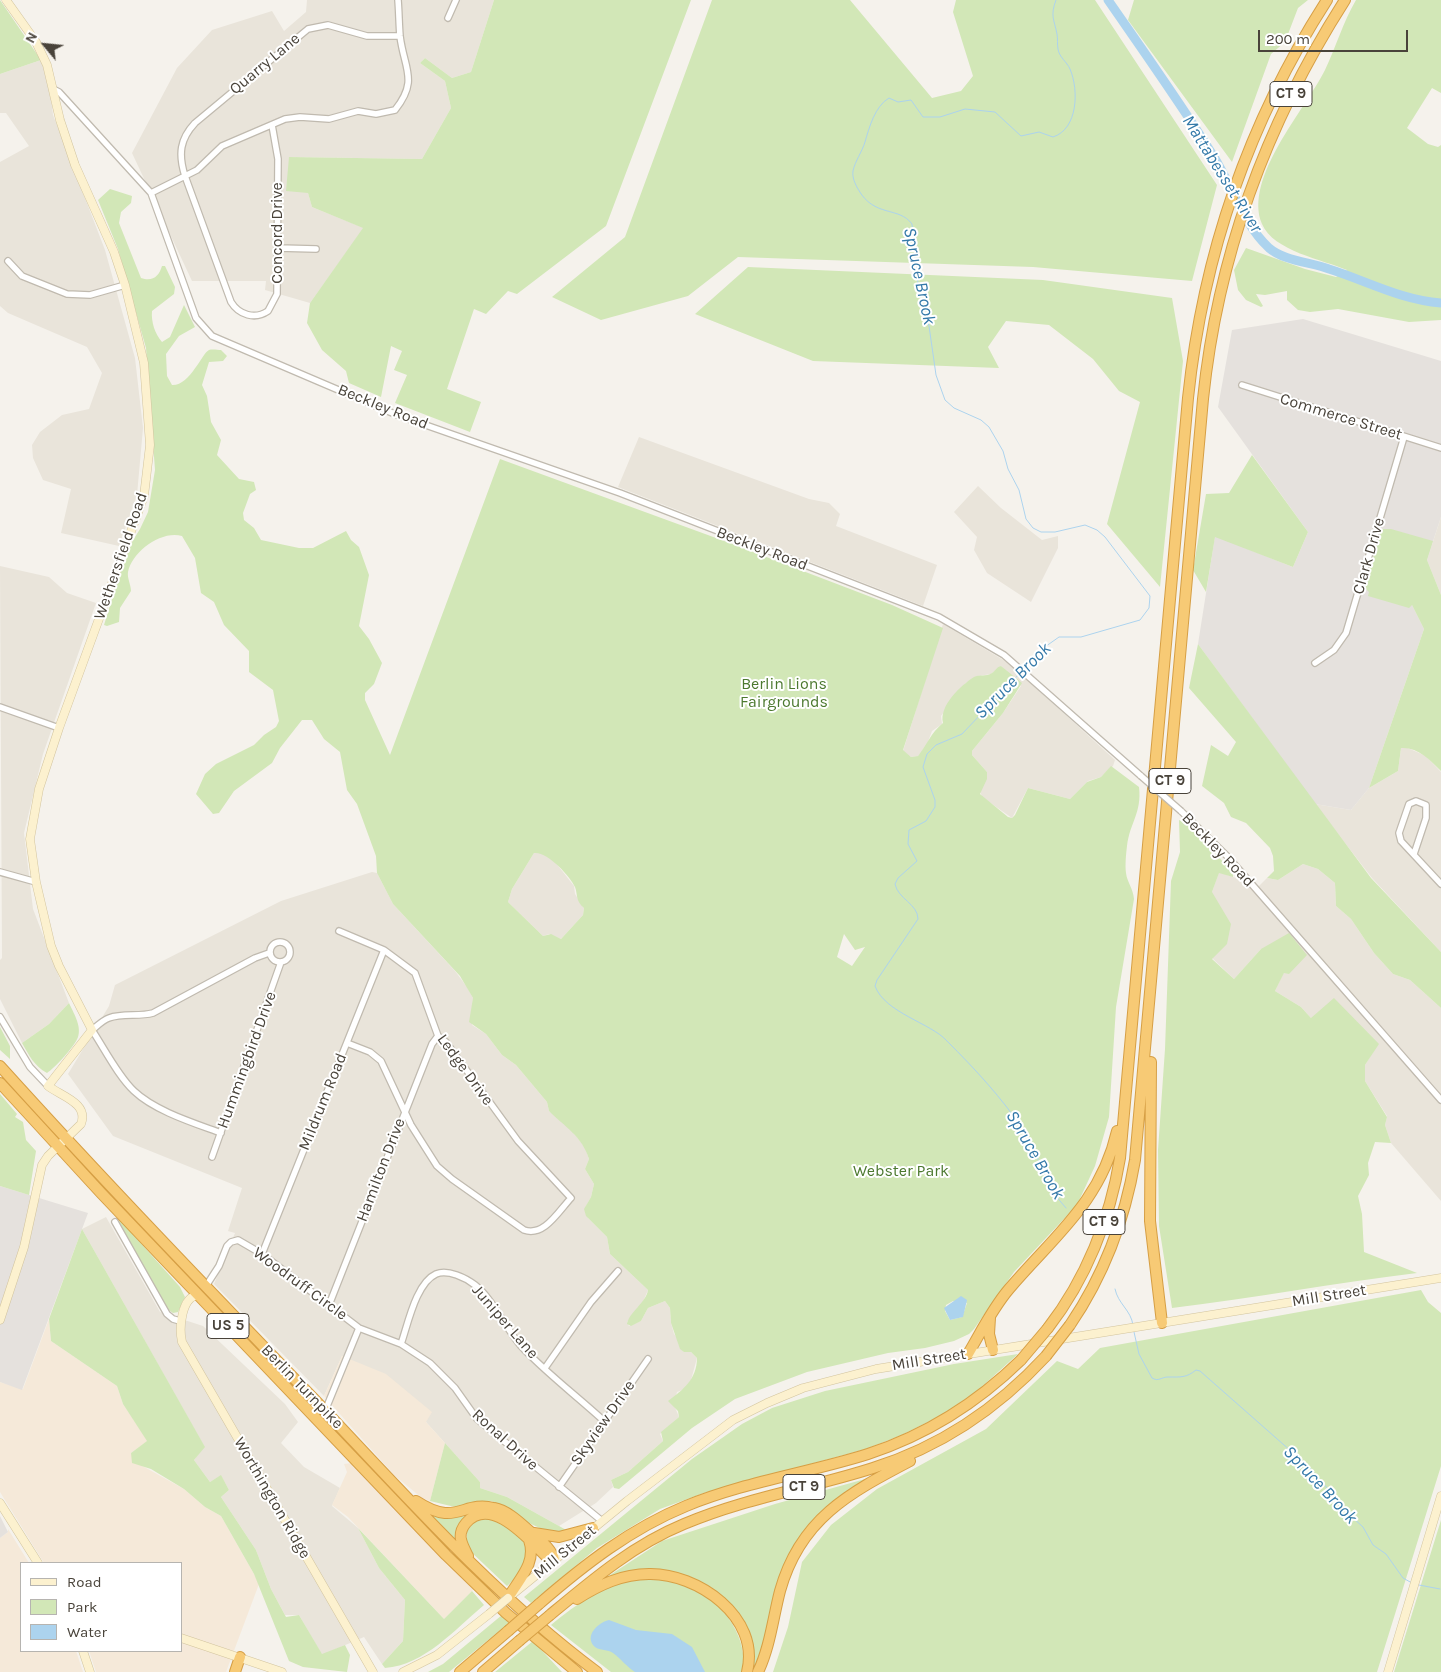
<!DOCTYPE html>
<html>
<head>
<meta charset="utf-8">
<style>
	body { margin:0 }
	#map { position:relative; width:1441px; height:1672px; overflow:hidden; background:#f5f2ec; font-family:Karla,sans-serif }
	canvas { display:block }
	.legend { position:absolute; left:20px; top:1562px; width:162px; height:90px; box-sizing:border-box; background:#fff; border:1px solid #b6b4b0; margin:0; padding:6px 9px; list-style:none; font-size:15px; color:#49433a }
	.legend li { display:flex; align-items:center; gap:10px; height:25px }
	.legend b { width:25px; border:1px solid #b6b4b0 }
	.north { position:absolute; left:20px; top:20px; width:50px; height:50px; -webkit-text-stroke:4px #fff; paint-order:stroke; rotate:298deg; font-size:14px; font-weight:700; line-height:20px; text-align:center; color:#49433a }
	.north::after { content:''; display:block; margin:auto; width:18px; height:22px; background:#49433a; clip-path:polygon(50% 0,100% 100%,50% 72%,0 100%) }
	.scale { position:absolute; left:1258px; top:30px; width:150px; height:22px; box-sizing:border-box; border:2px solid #49433a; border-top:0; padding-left:6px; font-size:15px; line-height:18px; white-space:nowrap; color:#49433a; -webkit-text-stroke:4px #fff; paint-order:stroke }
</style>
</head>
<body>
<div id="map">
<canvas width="1441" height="1672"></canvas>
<ul class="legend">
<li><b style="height:6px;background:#fcf1cf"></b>Road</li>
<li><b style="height:14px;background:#d2e7b7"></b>Park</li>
<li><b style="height:14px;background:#acd3ee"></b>Water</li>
</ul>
<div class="north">N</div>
<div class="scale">200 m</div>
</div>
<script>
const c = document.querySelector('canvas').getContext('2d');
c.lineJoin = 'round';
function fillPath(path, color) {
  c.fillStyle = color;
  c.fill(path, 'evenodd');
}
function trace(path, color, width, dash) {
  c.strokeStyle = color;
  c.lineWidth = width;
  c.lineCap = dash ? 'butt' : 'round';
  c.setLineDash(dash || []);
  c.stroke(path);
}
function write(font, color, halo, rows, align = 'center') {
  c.font = font + ' Karla,sans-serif';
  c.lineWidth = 4;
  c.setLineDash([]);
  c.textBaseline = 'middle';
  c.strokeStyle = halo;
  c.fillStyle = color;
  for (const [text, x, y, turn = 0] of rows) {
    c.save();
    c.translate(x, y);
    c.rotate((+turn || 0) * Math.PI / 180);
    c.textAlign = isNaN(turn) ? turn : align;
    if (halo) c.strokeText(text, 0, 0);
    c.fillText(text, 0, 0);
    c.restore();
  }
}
fillPath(new Path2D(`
	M307 0H494L471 72 452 78 425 58 420 63 445 81 451 108 422 159 289 157 308 193 312 207 364 228 310 303 265 290 266 281H192L132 153 177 68 212 30 272 11 284 31 306 12Z
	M41 60 50 89 53 115 105 250 135 358 143 428 137 495 119 546 61 533 71 489 43 480 33 458 32 445 40 432 62 415 89 409 102 373 87 347 8 313 0 306V162L29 146 6 113H0V74Z
	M639 437 809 499 829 503 840 514 836 526 937 565 923 606 618 487Z
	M978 486 1001 508 1042 540 1058 536V548L1031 602 987 573 974 550 977 537 954 512Z
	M1441 517V595L1427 560Z
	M0 566 49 577 67 593 96 603 43 754 24 833 33 909 69 1003 49 1024 22 1043 0 999V960L2 958Z
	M943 624 1010 664 1115 760 1113 766 1101 777 1088 781 1070 799 1028 788 1012 818 982 797 980 791 987 772 972 755V751L1003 713 1021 686 1001 666 991 674 978 676 966 683 941 716 942 724 932 731 926 747 918 756 911 757 903 751Z
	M1401 748H1408L1426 756 1441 772V952L1372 878 1315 804 1351 810 1369 788 1398 771Z
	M534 853H543L552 858 574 886 575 894 584 908 583 915 561 939 549 934 543 936 508 902 512 889Z
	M1303 864 1318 869 1335 883 1336 906 1351 919 1374 953 1393 974 1410 980 1441 1008V1201L1391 1143 1385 1125 1387 1116 1365 1081V1065L1378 1044 1311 1018 1301 1007 1275 991 1284 972 1261 949 1234 979 1212 958V892L1219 872 1259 886 1267 878 1278 880Z
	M372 872 377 873 393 904 455 971 467 987 473 998 472 1025 486 1034 502 1055 516 1065 547 1102 549 1111 568 1126 585 1147 589 1159 585 1169 594 1184 591 1197 586 1206 588 1218 607 1237 610 1254 648 1290 642 1304 627 1322 629 1326 641 1321 648 1308 665 1301 670 1308 671 1323 674 1334 678 1339 679 1345 684 1352H691L697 1358 691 1380 685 1389 677 1392 674 1405 679 1417 660 1434 663 1441 628 1472 611 1480 613 1487 596 1503 559 1526 507 1497 480 1488V1482L426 1422 342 1356 324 1396 214 1284 235 1233 228 1231 242 1188 113 1136 68 1074 109 1006 115 985 281 901Z
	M106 1217 160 1312 203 1326 285 1404 298 1422 281 1443 304 1467 340 1488 332 1506 358 1528 379 1568 405 1600 403 1641 382 1664 364 1637 322 1655 299 1615H285L271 1589 256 1550 221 1497 229 1490 221 1476 210 1482 194 1460 204 1446 82 1229Z`), '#e9e4da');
fillPath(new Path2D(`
	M49 1319 51 1341 117 1386 123 1404 148 1441 131 1453 137 1463 184 1489 205 1507 221 1516 254 1574 259 1584 226 1672H96L89 1651H181V1563H44L0 1492V1382L23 1389Z
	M342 1356 386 1374 432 1412 426 1422 445 1443 430 1501 422 1498 394 1475 324 1396Z
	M352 1463 475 1588 444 1619 348 1517 332 1505 347 1472 344 1464Z
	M8 1529 29 1563H21V1651H76L83 1672H0V1538L8 1532Z`), '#f5e9d9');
fillPath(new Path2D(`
	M1303 319 1441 361V517L1412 605 1424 629 1369 788 1351 810 1315 804 1198 644 1215 536 1293 567 1308 532 1218 407 1232 330Z
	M0 1186 88 1213 22 1390 0 1382Z
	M0 1516 8 1532 0 1538Z`), '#e5e1dd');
fillPath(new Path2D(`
	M0 0 41 60 0 74Z
	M494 0H691L606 226 517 294 508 291 486 314 474 309 447 389 481 402 470 432 395 403 407 375 394 370 402 351 391 346 381 397 349 383 346 371 322 350 307 323 310 303 363 228 312 207 308 193 286 191 289 157 422 159 451 108 445 81 420 63 425 58 452 78 471 72Z
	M712 0H850L932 98 961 91 973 76 953 12 956 0H1095L1217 185 1192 281 1033 267 738 257 688 296 601 320 552 297 625 237Z
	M1134 0H1308L1298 8 1285 42 1271 54 1232 162 1128 20Z
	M1356 0H1441V93L1432 88 1407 128 1428 144 1438 147 1441 145V320L1409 322 1338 309 1310 312 1298 310 1287 300V291L1265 295 1256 294 1263 306 1261 307 1246 300 1238 290 1234 270 1246 248 1305 269 1336 277 1347 270C1324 260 1273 251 1262 224 1243 178 1305 110 1325 70 1336 47 1343 22 1356 0Z
	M110 189 132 196 131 203 121 212 119 223 141 278C153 282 159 276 162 266H165L175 287 174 294 152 311C151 322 155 334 162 342L170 337 184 305 195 327 179 336 166 354 167 376 172 385C190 386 202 353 209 350 212 349 218 350 221 350L227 356 223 361 209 362 202 385 207 396 211 422 221 440 217 455 239 479 254 482 256 490 250 494 243 513 244 520 254 528 261 540 299 548H313L346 531 351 540 359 547 369 575 359 626 369 639 382 663 374 684 365 693V700L390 755 500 459 727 542 892 605 943 628 903 750 911 757 918 756C929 742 930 734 943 723 939 706 960 686 974 677 979 674 986 677 992 673 996 670 997 667 1001 666L1022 683 1003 713 972 751V755L987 772V779L980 794 1008 817 1012 818 1015 815 1028 788 1070 799 1087 782 1101 777 1111 766 1139 787C1142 813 1130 822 1127 846 1126 854 1125 865 1126 873 1127 882 1133 888 1134 899L1116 1007 1109 1117 1095 1166 1077 1205 1014 1272 974 1329 969 1334 954 1341 925 1348 888 1353 807 1372 735 1399 692 1428 619 1489 614 1488 611 1480 628 1472 663 1441 661 1432 679 1417 678 1411 668 1401C683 1390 697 1379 697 1358L691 1352H684L680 1349 671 1323 670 1308 665 1301 648 1308 641 1321 631 1326 627 1324C629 1312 646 1303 648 1290L610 1254 607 1237 586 1216 584 1209 591 1197 594 1184 585 1169 589 1159C582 1136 565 1127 549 1111L547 1102 516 1065 502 1055 486 1034 469 1022 473 998 460 976 393 904 377 873 376 856 357 804 347 790 340 752 324 739 312 720H302L280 748 272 763 234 791 219 813 213 814 196 794 205 774 216 764 254 745 264 735 276 727 279 721 273 690 249 672V651L224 625 214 602 201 593 195 558 182 536C161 530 132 552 128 572 127 578 131 585 131 591L120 608 119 622 107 626 104 625 127 550 140 529 148 512 155 470 146 348 118 249 98 200ZM534 853C547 851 570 876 575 887 578 895 575 900 584 908L583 915 561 939 551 934 543 936 508 902 512 889ZM844 934 855 950 865 947 852 966 837 957ZM953 1301 967 1303 962 1317 950 1320 945 1311 946 1305Z
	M748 267 1043 280 1172 298 1183 361 1160 587 1107 524 1140 402 1119 391 1093 359 1049 325 1006 321 988 347 999 368 813 361 695 314Z
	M1252 455 1308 532 1293 567 1215 537 1206 592 1193 570 1206 494 1229 493Z
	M1382 529H1391L1433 541 1427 560 1441 595V771C1430 760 1418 747 1401 748L1398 771 1369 788 1424 629 1412 605 1409 608 1368 596 1369 592 1364 587Z
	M1198 644 1371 878 1441 952V1008L1410 980 1393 974 1374 953 1351 919 1336 906 1335 883 1318 869 1303 864 1278 880 1267 878 1274 871 1273 856 1270 848 1246 823 1231 817 1224 803 1202 786 1211 745 1228 756 1236 742 1189 688Z
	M1179 820 1190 825 1233 873V877L1219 873 1212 892 1231 924 1227 944 1212 959 1234 979 1261 949 1289 933 1307 955 1289 974 1284 973 1275 991 1301 1007 1311 1018 1334 998 1379 1044 1365 1065V1081L1387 1117 1385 1125 1391 1143 1375 1142 1368 1163 1369 1175 1358 1196 1362 1214 1364 1252 1417 1273C1335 1283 1254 1298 1172 1308L1159 1226 1158 1150 1165 1049 1171 881 1180 852Z
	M69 1003C73 1012 82 1026 78 1037 75 1046 55 1068 47 1073 34 1066 29 1055 22 1043L49 1024Z
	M0 1027 10 1046V1059L0 1050Z
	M0 1094 17 1114 15 1117 23 1122 26 1140 36 1151 29 1195 0 1186Z
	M120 1220 180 1287 185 1297 178 1312 173 1313 167 1309 117 1223Z
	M82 1229 205 1447 194 1460 210 1482 221 1475 229 1490 221 1497 256 1550 271 1589 286 1617 299 1615 322 1654 345 1645 350 1655 347 1672 303 1667 289 1661 254 1574 221 1516 205 1507 184 1489 151 1469 132 1463 131 1453 147 1441 123 1404 117 1386 51 1341 49 1319Z
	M1421 1290 1428 1302 1441 1313V1466L1377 1672H773L788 1627 802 1562 831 1525 877 1489 986 1429 1057 1361 1078 1369 1100 1348Z
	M1018 1354 977 1391 940 1416 902 1435 866 1449 704 1493 660 1509 597 1548 531 1603 524 1597 692 1459 742 1424 772 1408 825 1391 954 1364Z
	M445 1443 480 1482V1488L507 1497 568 1531 548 1532 527 1522 507 1507 491 1501 455 1507 430 1501Z
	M876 1476C809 1510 787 1546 769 1617 764 1636 763 1655 753 1672H751C752 1665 754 1656 753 1649 751 1619 707 1575 677 1575 659 1575 619 1584 604 1579L662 1541 775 1504Z
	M429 1513H469L470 1516 455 1541Z
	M483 1518 500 1521 526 1542 529 1548 520 1574 507 1586 467 1548V1531L476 1520Z
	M1441 1520V1672H1394Z
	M358 1528 444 1619 472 1591 484 1605C455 1629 425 1665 385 1668L382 1664 403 1641 405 1600 379 1568Z
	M636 1578C651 1579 668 1578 682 1583 718 1596 749 1633 743 1672H611L551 1625C579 1602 600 1588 636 1578Z
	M502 1615 509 1623 449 1672H428L443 1664Z
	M533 1641 562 1672H495Z`), '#d2e7b7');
fillPath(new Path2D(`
	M961 1296 967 1300 963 1317 950 1320 944 1308Z
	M609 1620 636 1630 672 1634 692 1647 705 1672H635C627 1667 621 1659 613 1653 608 1649 600 1651 595 1647 583 1636 599 1622 609 1620Z`), '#acd3ee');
trace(new Path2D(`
	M1022 670 1042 649 1059 637H1081L1140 620 1149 608 1150 596 1105 537 1097 530 1085 525 1055 532H1041L1033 528 1026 519 1019 490 1008 469 1003 451 989 427 981 420 954 408 945 400 936 375 929 326 919 294 912 224C899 206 874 218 858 189 855 184 852 177 853 171 855 161 862 152 865 142 869 128 875 106 889 98L898 102 911 100 923 117H940L965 109 995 112 1021 136 1039 132 1053 137C1078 129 1079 90 1070 69 1067 62 1059 57 1058 49 1057 44 1058 39 1057 34 1054 19 1050 16 1056 0
	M1020 673 962 734 936 745 927 754 923 767 935 800V807L926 821 909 830 908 844 917 861 898 878 895 884C898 899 918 904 918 919L877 980 875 986C885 1013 931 1023 947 1041 975 1069 1002 1098 1024 1131 1039 1155 1046 1188 1066 1208
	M1115 1289C1118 1304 1131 1310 1133 1325
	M1134 1332 1139 1354 1152 1378C1159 1382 1161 1377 1168 1377 1181 1377 1186 1378 1196 1370L1200 1371 1309 1467 1352 1517 1363 1527 1373 1545 1386 1554 1403 1578 1412 1583
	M1419 1585 1440 1589`), '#acd3ee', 1);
trace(new Path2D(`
	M1108 0C1144 52 1181 104 1214 157 1232 186 1243 224 1269 248 1284 261 1310 262 1329 269 1367 281 1401 300 1441 303`), '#acd3ee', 9);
const street = new Path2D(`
	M448 18 456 0
	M53 89 59 92 151 193 196 318 212 336 397 415 620 493 939 617 1004 655 1141 776
	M272 125 278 159 277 294 268 311C255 320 239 315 231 302L185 176C178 154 180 139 195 123L308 29 328 25 367 36H400
	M151 193 197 170 222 146 285 119 300 117 329 119 358 111 376 114 395 110C419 80 404 69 400 36 399 24 399 12 398 0
	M278 248 316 249
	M8 261 22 276 67 294 90 295 125 285
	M1242 385 1441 448
	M1315 663 1334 650 1346 633 1404 437
	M0 707 59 728
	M1181 811 1227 856 1441 1100
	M1414 854 1426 818V805L1416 801 1409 804 1399 833 1401 841 1441 884
	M0 872 36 882
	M339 931 384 950 415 973 438 1036 446 1042 518 1141 571 1198C558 1212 544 1237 524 1230L452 1179 437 1166 411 1125 381 1061 370 1052 347 1043
	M270 952a10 10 0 1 1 20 0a10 10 0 1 1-20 0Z
	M0 1017 30 1067 48 1086
	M221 1133C194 1123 155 1111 134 1091 118 1076 104 1048 92 1030 97 1026 103 1020 109 1018 123 1013 139 1017 153 1013L255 958 269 953
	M212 1157 281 962
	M115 1222 167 1314 173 1319 180 1321
	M262 1254 384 950
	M206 1286 219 1266 227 1246 231 1242 238 1240 262 1254 359 1328 401 1344 430 1363 455 1388 477 1419 602 1521
	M329 1305 432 1044 438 1036
	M401 1344C408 1324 416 1283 436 1274 448 1269 466 1278 475 1285 493 1299 506 1329 521 1346 546 1373 577 1396 604 1421
	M545 1368 591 1302 618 1271
	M325 1411 359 1328
	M559 1487 648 1359`);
const secondary = new Path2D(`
	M198 1295C181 1297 179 1329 182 1342L373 1672
	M0 1320 24 1247 42 1165 48 1156 81 1124C89 1103 61 1096 48 1086L92 1030 59 966 51 946 36 882 30 839 39 789 59 728 144 496 150 445 144 363 125 285 114 252 75 165 60 120 47 65 36 42 6 0
	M0 1503 38 1563
	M513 1594 627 1501 733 1420 767 1403 803 1388 876 1369 1441 1278
	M181 1638 282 1672
	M83 1651 90 1672
	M403 1672 437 1655 489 1614
	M1388 1672 1441 1496`);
const highway = new Path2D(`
	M1151 1062 1150 1221 1162 1323
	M0 1066C102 1179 208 1289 314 1399 404 1494 491 1593 597 1672
	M0 1083 101 1193 446 1555 506 1613 577 1672
	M990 1318 989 1334 993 1350
	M1070 1325C1104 1275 1125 1219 1135 1160L1203 399C1218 254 1267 122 1345 0
	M1048 1328C1086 1279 1110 1219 1120 1158L1188 398C1203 255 1249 121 1327 0
	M968 1354C981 1332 992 1309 1009 1289 1053 1237 1101 1202 1117 1131
	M416 1501C457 1528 462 1500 494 1508 509 1511 521 1524 533 1534 541 1541 552 1549 554 1560
	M534 1533 559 1537 593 1528
	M468 1556C462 1544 456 1535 466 1523 491 1494 529 1540 547 1557L554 1560
	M508 1598C519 1579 537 1563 529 1540
	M577 1599C599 1585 622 1574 649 1574 697 1573 761 1617 747 1672
	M539 1604C584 1565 630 1529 686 1506 744 1482 808 1473 868 1454 926 1435 978 1402 1021 1360
	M550 1615C592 1580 633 1545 684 1524 745 1498 811 1488 873 1468 940 1447 998 1408 1046 1356
	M235 1672 240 1657
	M460 1672 508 1631
	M483 1672 519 1641
	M758 1672C770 1647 773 1618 780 1591 800 1519 849 1493 910 1461`);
trace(street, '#c0baaf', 8);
trace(secondary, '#d2c49e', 9);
trace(highway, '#d69f45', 12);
trace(street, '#fff', 5.5);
trace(secondary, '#fcf1cf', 8);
trace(highway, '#f7ca75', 10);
const streetBridge = new Path2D(`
	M1141 776 1181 811`);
const secondaryBridge = new Path2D(`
	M489 1614 508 1598`);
const highwayBridge = new Path2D(`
	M1046 1356 1070 1325
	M1021 1360 1048 1328
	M508 1631 539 1604
	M519 1641 550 1615`);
trace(streetBridge, '#c0baaf', 8, []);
trace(secondaryBridge, '#d2c49e', 9, []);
trace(highwayBridge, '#d69f45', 12, []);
trace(streetBridge, '#fff', 5.5);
trace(secondaryBridge, '#fcf1cf', 8);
trace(highwayBridge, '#f7ca75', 10);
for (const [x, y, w] of [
	[1291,94,42],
	[1170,781,42],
	[1104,1222,42],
	[228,1326,42],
	[804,1487,42]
]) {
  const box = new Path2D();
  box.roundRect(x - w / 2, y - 12.5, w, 25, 4);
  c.fillStyle = '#fff';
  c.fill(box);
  trace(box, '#49433a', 1);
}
write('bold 15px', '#49433a', null, [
	["CT 9",1291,94],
	["CT 9",1170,781],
	["CT 9",1104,1222],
	["US 5",228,1326],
	["CT 9",804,1487]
]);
write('16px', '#49433a', '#fff', [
	["Quarry Lane",265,64,-40],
	["Concord Drive",277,233,-90],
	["Beckley Road",383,407,22],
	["Commerce Street",1341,417,17],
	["Beckley Road",762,549,21],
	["Wethersfield Road",121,556,-71],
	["Clark Drive",1369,556,-74],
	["Beckley Road",1218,850,46],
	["Hummingbird Drive",247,1060,-70],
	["Ledge Drive",465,1070,54],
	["Mildrum Road",323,1102,-68],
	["Hamilton Drive",381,1170,-69],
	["Woodruff Circle",300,1284,36],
	["Mill Street",1329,1296,-9],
	["Juniper Lane",505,1322,49],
	["Mill Street",929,1360,-9],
	["Berlin Turnpike",302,1387,46],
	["Skyview Drive",603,1423,-55],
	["Ronal Drive",505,1440,42],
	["Worthington Ridge",272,1498,60],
	["Mill Street",565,1552,-39]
]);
write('16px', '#4c792f', '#fff', [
	["Berlin Lions",784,684],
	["Fairgrounds",784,702],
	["Webster Park",901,1171]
]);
write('italic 18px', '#357aa9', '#fff', [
	["Mattabesset River",1222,174,58],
	["Spruce Brook",919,276,78],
	["Spruce Brook",1013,681,-45],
	["Spruce Brook",1035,1155,60],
	["Spruce Brook",1320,1485,47]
]);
</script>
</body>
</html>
